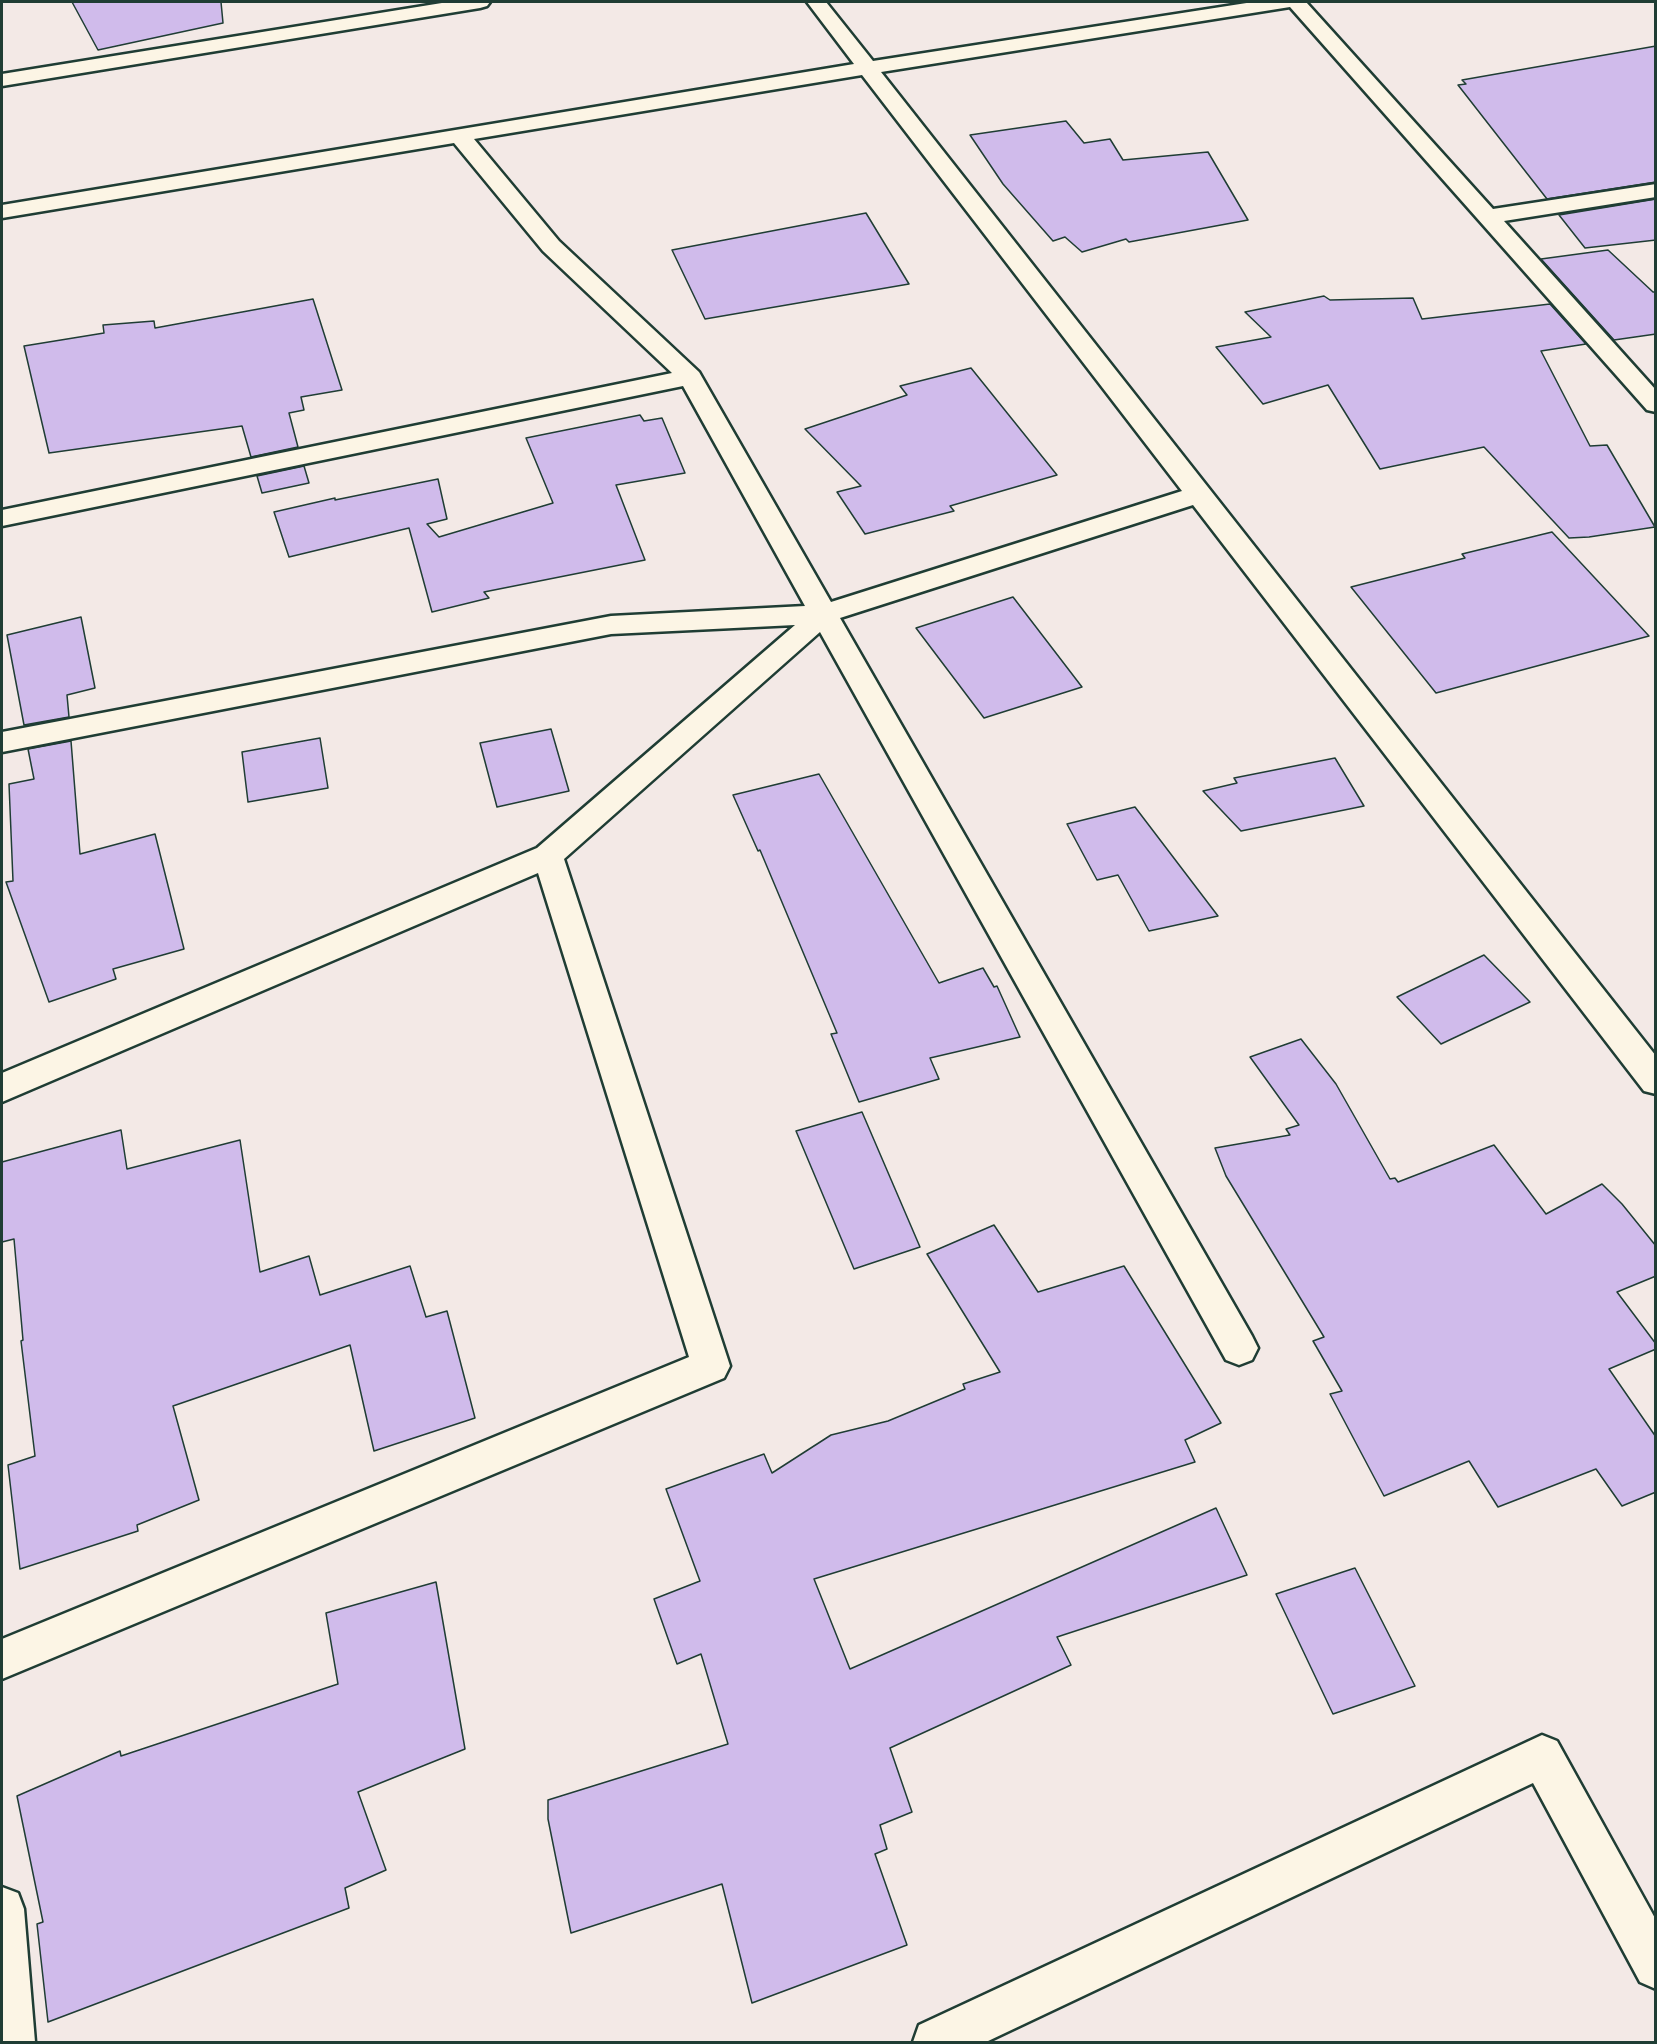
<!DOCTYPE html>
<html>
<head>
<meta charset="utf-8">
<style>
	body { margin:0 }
	#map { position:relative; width:1657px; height:2044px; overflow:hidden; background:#f3e9e6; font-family:Dekko,sans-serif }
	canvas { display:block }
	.frame { position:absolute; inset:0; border:3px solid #1f3d34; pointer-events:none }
</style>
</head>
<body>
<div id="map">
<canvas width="1657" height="2044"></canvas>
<div class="frame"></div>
</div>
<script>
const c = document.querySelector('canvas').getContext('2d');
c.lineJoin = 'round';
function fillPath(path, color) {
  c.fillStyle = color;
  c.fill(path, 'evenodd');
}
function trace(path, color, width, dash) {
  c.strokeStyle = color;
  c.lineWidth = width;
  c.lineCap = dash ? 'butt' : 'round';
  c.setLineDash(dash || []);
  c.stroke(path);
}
const building = new Path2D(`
	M72 2H221L223 23 98 50Z
	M1656 46V182L1547 199 1458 85 1466 84 1462 80Z
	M1066 121 1084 143 1110 139 1123 160 1208 152 1248 220 1129 242 1126 239 1082 252 1065 237 1053 241 1003 184 970 135Z
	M1656 199V240L1585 248 1559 215Z
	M866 213 909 284 705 319 672 250Z
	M1608 250 1653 292H1656V334L1614 340 1541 259Z
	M1324 296 1330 300 1413 298 1422 319 1550 304 1586 344 1541 351 1590 446 1607 445 1655 527 1589 537 1569 538 1484 447 1380 469 1328 385 1263 404 1216 347 1271 337 1245 312Z
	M313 299 342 390 301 397 304 410 289 413 298 447 251 457 242 426 49 453 24 346 104 333 103 325 154 321 155 328Z
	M971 368 1057 475 950 506 954 511 865 534 837 492 861 486 805 429 907 395 900 386Z
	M640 415 644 421 662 418 685 473 616 485 645 560 484 592 489 598 432 612 409 528 289 557 274 512 335 498V500L438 479 447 519 427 524 439 537 553 503 526 438Z
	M304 466 309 483 262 493 257 476Z
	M1552 532 1649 636 1436 693 1351 587 1465 558 1462 554Z
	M1013 597 1082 687 984 718 916 628Z
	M81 617 95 688 67 695 69 717 24 725 7 635Z
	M551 729 569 791 497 807 480 743Z
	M320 738 328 788 248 802 242 752Z
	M71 741 80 854 155 834 184 949 113 969 116 979 49 1002 6 882 13 881 9 784 34 779 28 749Z
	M1335 758 1364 806 1241 831 1203 791 1237 783 1234 778Z
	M819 774 939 983 983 968 994 987 997 986 1020 1037 930 1058 939 1079 859 1102 831 1034 837 1033 760 850 758 851 733 795Z
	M1135 807 1218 916 1149 931 1118 875 1097 880 1067 824Z
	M1484 955 1530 1002 1441 1044 1397 997Z
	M1301 1039 1336 1084 1390 1179 1395 1178 1398 1182 1494 1145 1546 1214 1602 1184 1622 1204 1656 1246V1276L1617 1292 1656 1344V1349L1609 1369 1656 1437V1492L1622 1506 1596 1469 1498 1507 1469 1461 1384 1496 1330 1394 1342 1391 1313 1341 1324 1337 1226 1176 1215 1148 1290 1135 1286 1129 1299 1125 1250 1057Z
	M862 1112 920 1247 854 1269 796 1131Z
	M121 1130 127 1169 240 1140 260 1272 309 1256 320 1295 410 1266 426 1317 447 1311 475 1418 374 1451 350 1345 173 1406 199 1500 137 1525 138 1531 20 1569 8 1465 35 1456 21 1341 23 1340 14 1239 2 1242V1162Z
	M994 1225 1038 1292 1124 1266 1221 1423 1185 1440 1195 1462 814 1579 850 1669 1216 1508 1247 1575 1057 1637 1071 1665 890 1748 912 1812 880 1825 887 1849 875 1854 907 1945 752 2003 722 1884 571 1933 548 1819V1800L728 1744 701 1654 677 1664 654 1599 700 1581 666 1489 764 1454 772 1473 831 1435 888 1421 965 1389 963 1384 1000 1372 927 1254Z
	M1355 1568 1415 1686 1333 1714 1276 1594Z
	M436 1582 465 1749 358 1792 386 1870 345 1888 349 1908 48 2022 37 1924 43 1922 17 1796 120 1751 121 1756 338 1684 326 1613Z`);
fillPath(building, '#d0bbeb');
trace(building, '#1f3d34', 1.5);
const minor = new Path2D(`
	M448 2H490L487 6 480 8 2 86V74Z
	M807 2H826L873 61 1253 2H1306L1493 209 1656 184V197L1504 221 1656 390V412L1647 410 1290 7 881 72 1656 1056V1094L1644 1091 1193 505 840 618 1252 1336 1258 1348 1252 1360 1239 1365 1226 1360 820 632 564 859 730 1366 724 1378 2 1679V1639L689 1357 538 873 2 1102V1073L537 848 795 625 611 634 2 752V732L611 616 805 606 683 386 2 526V510L672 373 543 251 454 143 2 218V205L854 64ZM862 75 1182 491 831 602 699 372 559 241 474 139Z
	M1542 1735 1557 1741 1656 1920V1989L1640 1982 1533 1783 986 2042H913L919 2025Z
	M2 1887 18 1893 24 1909 35 2042H2Z`);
trace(minor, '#1f3d34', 5);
fillPath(minor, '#fcf5e5');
</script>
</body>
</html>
